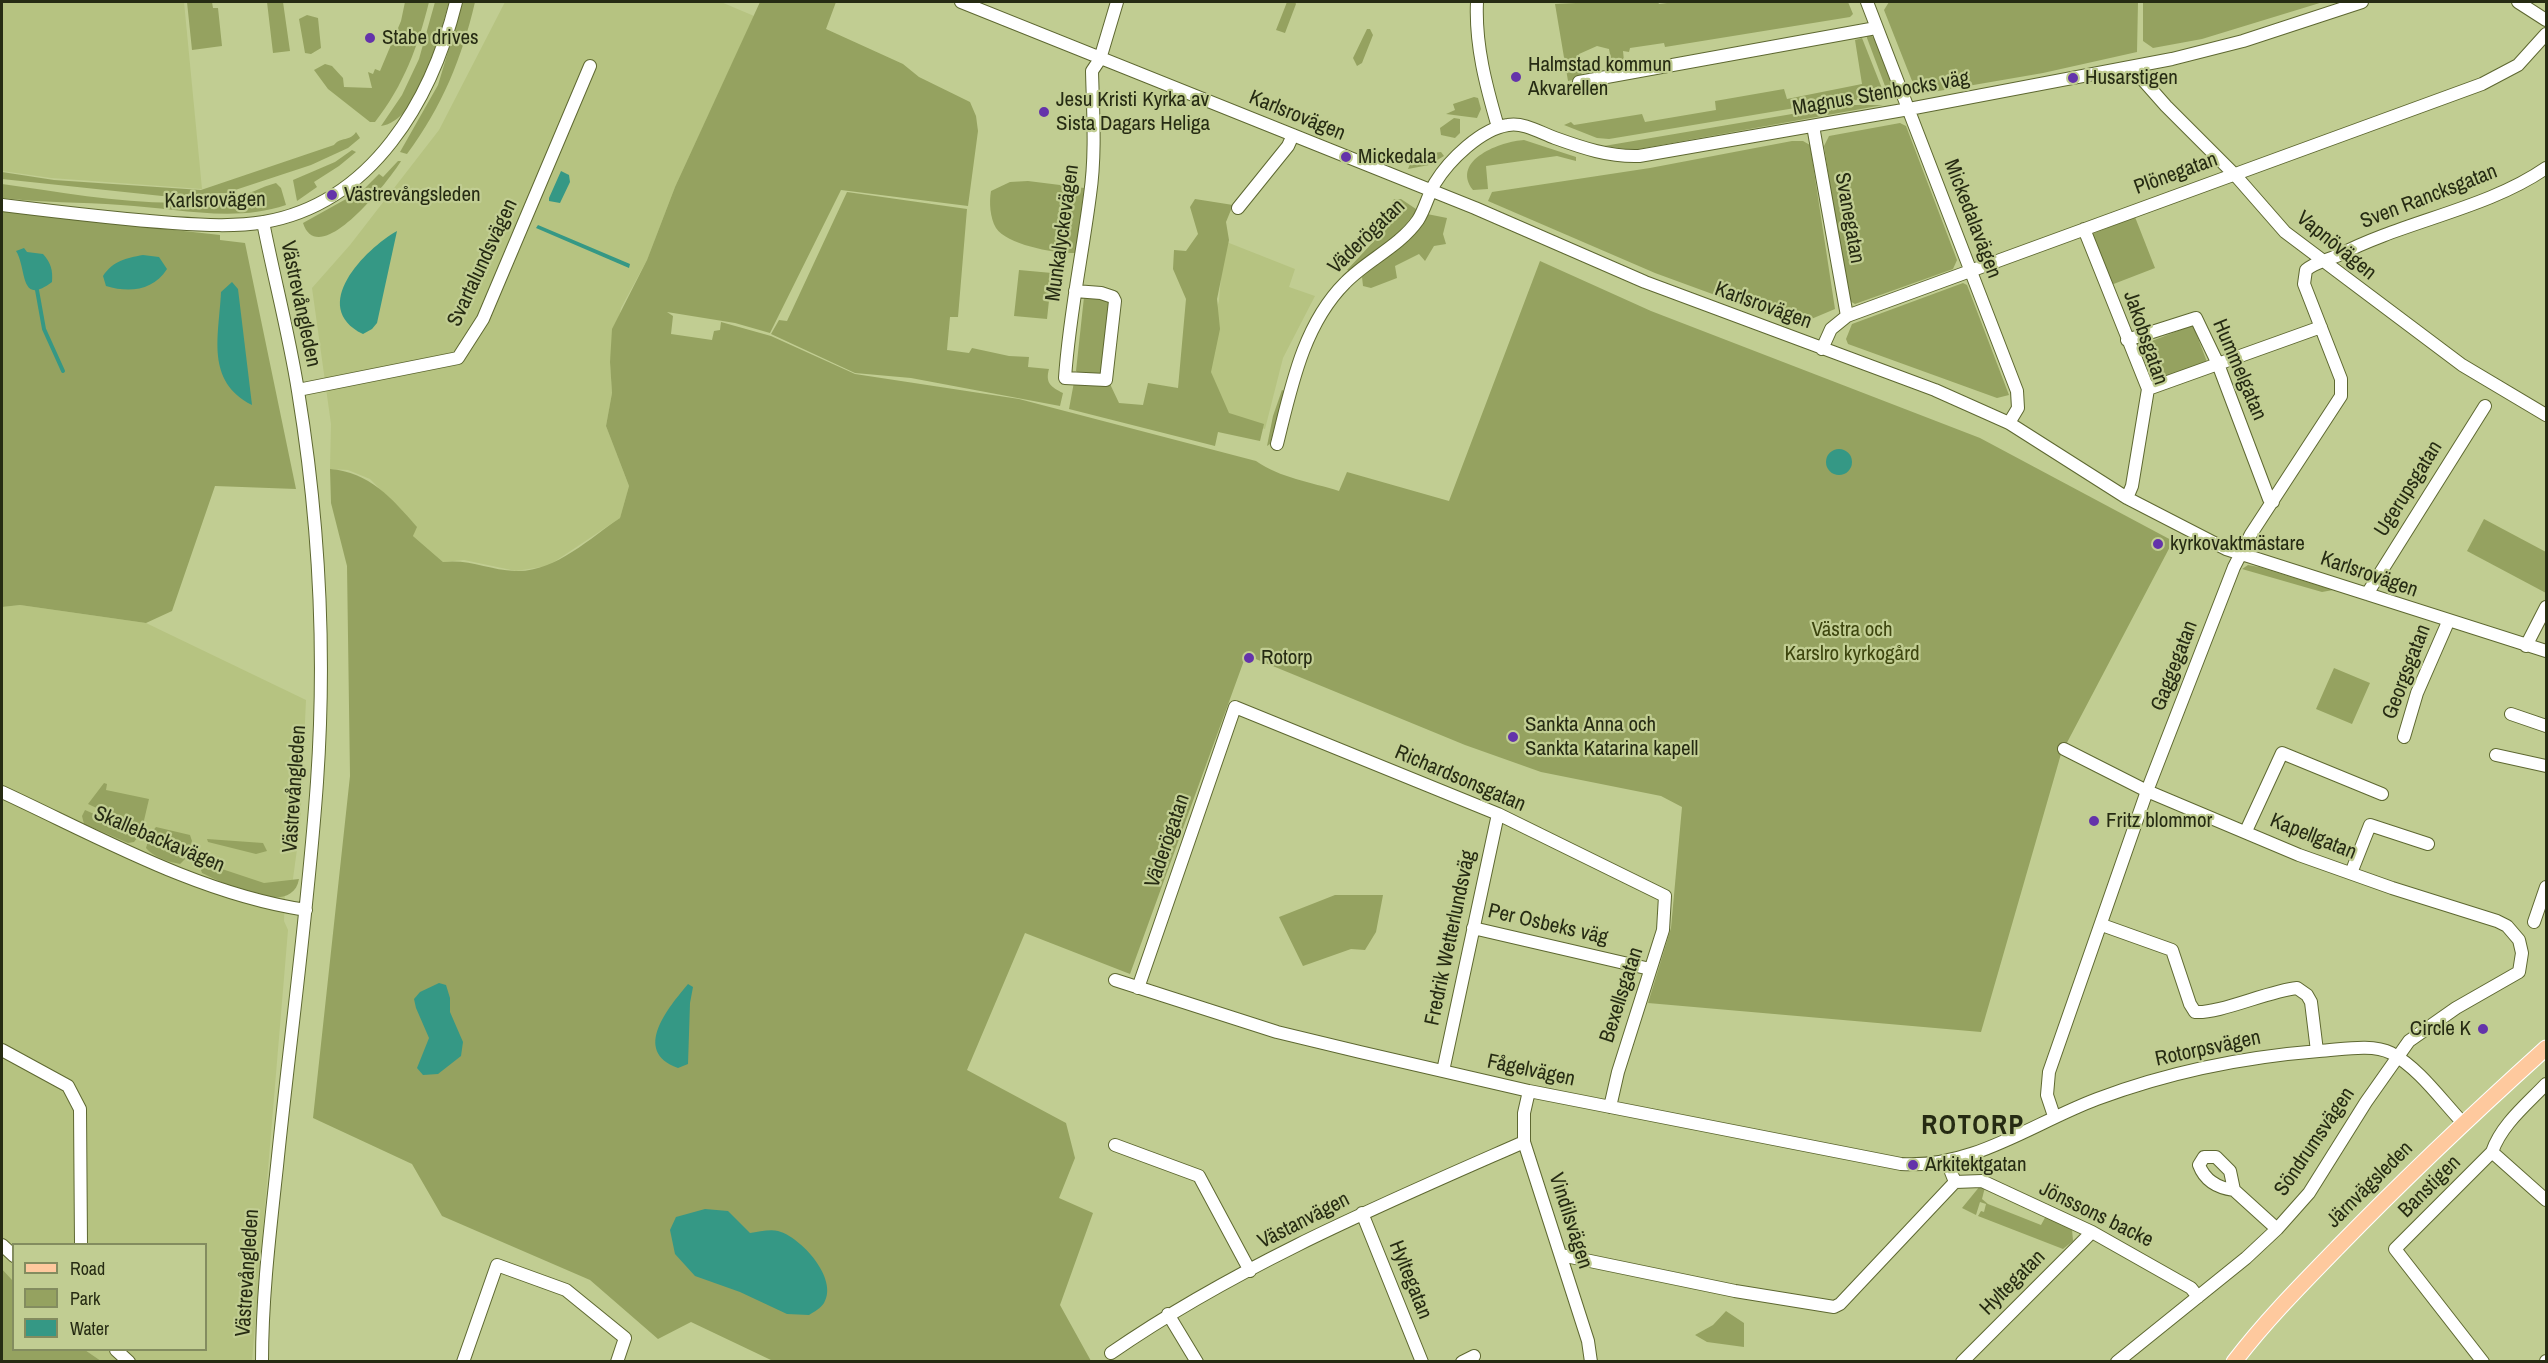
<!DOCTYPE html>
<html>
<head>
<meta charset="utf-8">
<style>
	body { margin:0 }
	#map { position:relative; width:2548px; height:1363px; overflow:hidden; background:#c1cd92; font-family:"Archivo Narrow",sans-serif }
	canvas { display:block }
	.frame { position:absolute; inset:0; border:3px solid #262b13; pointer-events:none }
	.legend { position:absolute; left:12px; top:1243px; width:195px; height:108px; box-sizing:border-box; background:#c1cd92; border:2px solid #838c5f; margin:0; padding:8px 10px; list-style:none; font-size:18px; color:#262b13 }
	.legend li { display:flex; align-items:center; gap:12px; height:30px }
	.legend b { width:30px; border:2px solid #838c5f }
</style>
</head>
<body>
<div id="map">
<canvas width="2548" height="1363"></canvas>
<div class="frame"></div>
<ul class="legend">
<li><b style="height:8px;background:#fec99e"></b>Road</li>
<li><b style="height:16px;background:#95a260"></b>Park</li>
<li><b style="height:16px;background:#359885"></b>Water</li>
</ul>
</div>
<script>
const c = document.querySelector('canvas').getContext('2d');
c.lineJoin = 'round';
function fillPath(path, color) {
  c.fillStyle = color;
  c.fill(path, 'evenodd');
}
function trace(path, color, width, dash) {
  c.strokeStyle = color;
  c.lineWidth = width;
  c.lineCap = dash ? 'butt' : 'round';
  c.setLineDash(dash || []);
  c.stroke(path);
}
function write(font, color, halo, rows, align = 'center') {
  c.font = font + ' "Archivo Narrow",sans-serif';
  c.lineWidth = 4.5;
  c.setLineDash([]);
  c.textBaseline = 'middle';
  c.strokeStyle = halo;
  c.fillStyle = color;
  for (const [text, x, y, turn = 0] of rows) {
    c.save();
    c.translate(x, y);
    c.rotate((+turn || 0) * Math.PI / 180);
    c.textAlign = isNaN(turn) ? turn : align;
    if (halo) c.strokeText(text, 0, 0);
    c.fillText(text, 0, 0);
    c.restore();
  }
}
fillPath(new Path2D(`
	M2 2H184L202 189 51 178 2 171Z
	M505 2H721L754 16 675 187 647 260 621 308 610 362 612 393 606 426 629 486 620 518 548 566 516 571 464 560 443 562 413 536 416 526 370 479 348 470 330 469 331 424 312 288 350 245 439 130Z
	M1224 241 1295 269 1289 287 1315 296 1283 358 1265 429 1228 419 1204 353 1219 301Z
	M20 605 146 623 306 700 300 827 292 886 285 895 284 921 288 930 252 1361H101L85 1350H206V1244H14L13 1281 2 1269V607Z`), '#b6c381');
fillPath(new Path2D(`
	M187 2H212L213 8H218L222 46 192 50Z
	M267 2H283L290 51 273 53Z
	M405 2H429C418 46 404 85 375 122H370L328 89 314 70 325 64 332 66 343 78 344 87 372 88 368 72 373 74 375 69 380 71 401 21Z
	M435 2H449C440 34 420 121 381 126L402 95 419 59Z
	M463 2H475C462 58 442 107 407 154L400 152 438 85Z
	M760 2H836L826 29 903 64 919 77 970 102 976 116 978 131 968 206 841 190 770 333 735 323 667 312 673 316 671 334 712 340 714 331 720 330 721 322 771 336 855 374 1019 399 1256 461C1280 478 1311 482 1339 491L1347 472 1449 501 1540 261 1651 311 1980 438 2173 541 2061 754 1981 1032 1648 1003 1671 928 1682 807 1661 796 1541 772 1465 745 1246 655 1130 974 1025 933 967 1070 1066 1123 1075 1158 1059 1198 1093 1213 1060 1305 1091 1361H773L691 1322 658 1339 590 1280 442 1216 412 1164 313 1118 350 776 347 566 331 503 330 469C369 472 392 498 417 527L413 536 443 562C470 559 489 570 515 571 554 573 590 538 620 518L629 486 606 426 612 393 610 362 612 329 647 260 675 187Z
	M1287 2H1295L1296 4 1285 33 1276 30Z
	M1597 2H1658L1659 4 1675 2H1848L1853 14 1850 17 1665 47 1664 43 1630 48 1629 52 1623 51 1624 61 1616 62V70H1613L1609 49 1597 46 1579 54 1582 78 1568 81 1555 4Z
	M1889 2H2138L2137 52 2043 73 1927 93 1914 86 1884 10Z
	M2143 2H2323L2202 39 2153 48 2143 41Z
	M307 15 318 18 321 48 311 54 305 53 299 19Z
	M1367 29H1370L1373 35 1362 63 1357 66 1353 58Z
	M1871 35 1876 40 1896 97 1888 94 1867 38V35Z
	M1862 38 1883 91 1880 99 1837 101 1609 139 1597 138 1564 125 1571 122 1574 125 1642 114 1645 122 1716 110 1715 101 1784 89 1787 99 1862 84 1855 40Z
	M1474 97 1478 98 1481 109 1477 118 1446 114 1455 110 1453 104Z
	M1845 105H1883L1633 150 1604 146Z
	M1454 118 1460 119V133L1455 138 1441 135 1440 128Z
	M1900 123 1906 126 1957 260 1953 269 1855 304 1848 300 1824 146 1829 136Z
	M356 132 360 138 348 148 311 165 226 193 162 196 2 179V172L54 180 201 190 334 145C340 137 351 141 356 132Z
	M1524 140 1576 157V161L1557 156 1486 166 1488 189 1473 190C1450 160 1502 141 1524 140Z
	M1792 141H1803L1810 145 1835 309 1797 325 1655 273 1488 201 1492 192 1650 168Z
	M352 150 356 152 339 166 314 182 317 187 297 201 293 180 335 162Z
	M1441 152 1444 156 1429 165 1408 169 1414 155Z
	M398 161H401C391 178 319 272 303 223L364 189 379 174 383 177Z
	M1028 181 1084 188 1076 253C1057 254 1007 245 996 228 990 218 989 202 991 191L1010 182Z
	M276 183 281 188 286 205C234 223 175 208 121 205 81 202 42 203 2 198V184C76 194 158 211 233 198 248 195 261 187 276 183Z
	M847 192 967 209 958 317H950L947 350 969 353 972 348 1009 356 1029 357 1028 367 1049 369C1045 383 1051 387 1063 393L1060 406 911 378 855 373 771 334 779 320 787 321Z
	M1195 199 1233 205 1226 222 1229 240 1217 299 1220 329 1211 372 1229 413 1264 424 1260 441 1218 432 1215 446 1069 409 1074 382 1110 384 1119 403 1143 405 1148 383 1178 388 1186 299 1173 269 1174 250 1186 251 1198 234 1190 207Z
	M1394 199H1401L1416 209 1415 213 1394 238 1350 271 1347 270 1374 241Z
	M2 211 220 235V240L245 243 296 489 215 486 172 611 146 623 20 605 2 607Z
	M1427 214 1447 218 1443 234 1446 244 1434 246 1425 261 1419 254 1395 266 1397 278 1371 288 1363 286 1362 277 1404 243Z
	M2135 217 2155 268 2111 285 2092 234Z
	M1019 270 1052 273 1047 319 1014 316Z
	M1963 283 1967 285 2009 395 1997 398 1848 344 1846 339 1852 324Z
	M1084 297 1110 299 1103 374H1080L1076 371Z
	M2193 325 2207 362 2153 383 2139 346Z
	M1282 390 1284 391 1270 444 1267 446 1273 416Z
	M2484 519 2546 552V593L2467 551Z
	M2248 565 2259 567 2333 590 2322 592 2242 569Z
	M2334 668 2370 683 2352 724 2316 709Z
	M104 783 107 784 106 790 149 799 142 829 88 804Z
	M85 810 140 834 134 842 128 843 84 824 82 816Z
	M156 827 190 835 192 841 189 849 151 833Z
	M149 838 184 853 187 857 180 864C169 862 153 857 146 848Z
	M207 839 263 843 267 851 256 854 208 842Z
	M198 861 264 883 299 879C292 919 223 883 202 873Z
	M1335 895H1383L1376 932 1365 950 1351 949 1303 966 1279 917Z
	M1980 1186 1985 1187 1982 1199 1988 1204 2041 1225 2047 1214 2072 1229 2073 1241 2063 1249 1978 1216 1981 1211 1984 1212 1986 1204 1980 1202 1976 1215 1962 1208Z
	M2 1269 13 1281 14 1350H85L101 1361H2Z
	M1726 1311 1744 1323V1347L1707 1342 1695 1335 1713 1325Z`), '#95a260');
fillPath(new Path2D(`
	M561 171 569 175 570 182 560 203 549 201V198Z
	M538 225 630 264 629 268 536 228Z
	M397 231 377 323 372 329 363 334C308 307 365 249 397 231Z
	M24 248 27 252 43 254C51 263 53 270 52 282 19 307 27 268 16 251Z
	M143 255 159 257 167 269C153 291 129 293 106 286L103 276C113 261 126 258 143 255Z
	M232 282 238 289 252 405C205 381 219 336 221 292Z
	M1826 462a13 13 0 1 1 26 0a13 13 0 1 1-26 0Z
	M439 983 446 985 450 998V1012L463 1042 461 1056 438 1074 423 1075 417 1068 429 1038 416 1008 414 999 420 992Z
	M688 984 693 987 690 1003 688 1064 678 1068C631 1051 669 1007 688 984Z
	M705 1209 728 1211 750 1233C758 1232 770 1229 778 1231 801 1237 839 1279 824 1303 821 1308 814 1312 809 1315L787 1314 740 1292 695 1276 675 1254 670 1230 676 1217Z`), '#359885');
trace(new Path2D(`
	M37 290 44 329 63 371`), '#359885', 4);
const minor = new Path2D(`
	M961 2 1475 208 1645 282 1935 390 2009 423 2127 498 2226 549 2546 651
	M1477 2C1475 45 1486 86 1498 127
	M1867 2 2017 391 2018 408 2009 423
	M2518 2 2546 20
	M2137 66 2143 80 2166 106 2236 176 2285 232 2462 365 2546 415
	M1579 82 1876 28
	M1813 126 1847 316
	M2 205C59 212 116 219 173 223 203 225 235 227 264 222 373 203 432 99 456 2
	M1238 208 1288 146 1293 135
	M2084 229 2148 389 2132 486 2127 498
	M1075 291 1101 293 1113 297 1115 301 1106 380 1065 378C1069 317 1082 257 1090 195 1096 154 1093 112 1092 71L1100 59 1117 2
	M2127 340 2196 318 2218 364 2269 499 2273 502
	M1822 349 1831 329 1847 316 2482 84 2518 65 2546 34
	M2148 389 2321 327
	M298 390 458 358 483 319 590 66
	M1277 444C1291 388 1303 325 1345 283 1367 260 1399 247 1418 220 1425 209 1428 195 1435 183 1449 160 1481 129 1508 125 1524 122 1541 133 1555 138 1583 148 1609 157 1639 156L1909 109 2172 59 2243 41 2362 2
	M2367 594 2485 406
	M2526 646 2546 607
	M2511 714 2546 726
	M2404 737 2417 693 2448 622
	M2064 749 2147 791 2299 855 2392 888 2497 921 2507 926 2519 940 2522 953 2519 972 2456 1008 2409 1041 2366 1102 2309 1193 2277 1229 2246 1258 2117 1362
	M2496 755 2546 766
	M2 792C99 837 199 894 306 910
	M2246 831 2282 753 2382 794
	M2351 873 2370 825 2428 844
	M2534 922 2546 887
	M2102 925 2172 950 2190 1004 2195 1012C2219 1014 2268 991 2297 988L2307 995 2311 1002 2317 1051
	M1473 928 1650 969
	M1115 980 1277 1032 1360 1052 1529 1091 1901 1164C1972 1169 2033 1123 2097 1099 2169 1072 2243 1057 2319 1051 2340 1050 2372 1043 2391 1053 2420 1069 2441 1100 2463 1123
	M1138 988 1235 707 1498 814 1665 896 1663 930 1618 1072 1610 1107
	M2 1050 68 1086 80 1109 81 1244
	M1443 1071 1498 814
	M1529 1091 1524 1113V1142L1588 1341 1591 1362
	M2054 1116 2047 1095 2049 1072 2147 791 2234 567 2251 534 2341 396V379L2304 284 2306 270C2315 262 2328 260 2339 255 2404 221 2487 209 2546 168
	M1115 1145 1199 1176 1250 1271
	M2492 1152 2546 1200
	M1947 1162 1955 1182 1982 1181 2092 1232 2191 1288 2198 1297
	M2234 1190C2218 1188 2205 1181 2199 1165L2204 1157H2216L2230 1171 2234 1190 2277 1229
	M1362 1213 1422 1362
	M2 1245 14 1256
	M1561 1255 1735 1291 1834 1307 1840 1304 1955 1182
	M1168 1314 1197 1362
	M116 1350 129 1362
	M1111 1353C1238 1265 1383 1204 1524 1142
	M262 1362C262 1296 270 1231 277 1166 290 1038 308 911 317 782 326 653 319 519 298 391 289 334 274 278 263 222
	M463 1362 497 1265 566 1290 625 1338 617 1362
	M1462 1362 1474 1356
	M1962 1362 2092 1232
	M2483 1362 2395 1249 2492 1152C2501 1125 2527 1104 2546 1084
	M2546 1362V1361`);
const major = new Path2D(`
	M2234 1362C2266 1320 2302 1284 2338 1247 2405 1178 2475 1112 2546 1048`);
trace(minor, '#5e6831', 14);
trace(major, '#fff', 17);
trace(minor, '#fff', 12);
trace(major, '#fec99e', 15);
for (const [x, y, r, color] of [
	[370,38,6,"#6433aa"],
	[1516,77,6,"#6433aa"],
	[2073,78,6,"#6433aa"],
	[1044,112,6,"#6433aa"],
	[1346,157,6,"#6433aa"],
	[332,195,6,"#6433aa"],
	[2158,544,6,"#6433aa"],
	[1249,658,6,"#6433aa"],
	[1513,737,6,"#6433aa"],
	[2094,821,6,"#6433aa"],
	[2483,1029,6,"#6433aa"],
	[1913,1165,6,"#6433aa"]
]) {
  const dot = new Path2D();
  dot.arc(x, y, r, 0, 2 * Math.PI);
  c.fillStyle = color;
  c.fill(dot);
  trace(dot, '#c1cd92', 2);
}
write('21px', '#262b13', '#c1cd92', [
	["Stabe drives",382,38],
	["Halmstad kommun",1528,65],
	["Akvarellen",1528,89],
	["Husarstigen",2085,78],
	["Jesu Kristi Kyrka av",1056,100],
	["Sista Dagars Heliga",1056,124],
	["Mickedala",1358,157],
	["Västrevångsleden",344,195],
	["kyrkovaktmästare",2170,544],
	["Rotorp",1261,658],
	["Sankta Anna och",1525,725],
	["Sankta Katarina kapell",1525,749],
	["Fritz blommor",2106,821],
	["Circle K",2471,1029,"right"],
	["Arkitektgatan",1925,1165]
], 'left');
write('21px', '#262b13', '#c1cd92', [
	["Magnus Stenbocks väg",1881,94,-10],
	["Karlsrovägen",1297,116,22],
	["Plönegatan",2176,174,-20],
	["Sven Rancksgatan",2429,197,-21],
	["Karlsrovägen",215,201,-1],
	["Svanegatan",1849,218,80],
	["Mickedalavägen",1972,219,69],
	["Munkalyckevägen",1063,233,-82],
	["Väderögatan",1367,237,-44],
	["Vapnövägen",2336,246,39],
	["Svartalundsvägen",483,263,-65],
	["Västrevångleden",300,304,78],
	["Karlsrovägen",1763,306,20],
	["Jakobsgatan",2145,338,71],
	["Hummelgatan",2239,370,67],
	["Ugerupsgatan",2409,489,-58],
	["Karlsrovägen",2369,575,19],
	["Gaggegatan",2175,666,-69],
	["Georgsgatan",2407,672,-69],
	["Richardsonsgatan",1460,779,23],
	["Västrevångleden",295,789,-86],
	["Kapellgatan",2313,837,22],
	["Skallebackavägen",159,840,23],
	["Väderögatan",1168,841,-71],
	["Per Osbeks väg",1548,925,13],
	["Fredrik Wetterlundsväg",1451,938,-78],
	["Bexellsgatan",1622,995,-72],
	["Rotorpsvägen",2208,1049,-12],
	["Fågelvägen",1531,1071,12],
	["Söndrumsvägen",2315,1142,-56],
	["Järnvägsleden",2370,1185,-45],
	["Banstigen",2430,1187,-45],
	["Jönssons backe",2096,1215,26],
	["Västanvägen",1304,1221,-27],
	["Vindilsvägen",1570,1221,72],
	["Västrevångleden",248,1273,-86],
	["Hyltegatan",1410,1280,68],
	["Hyltegatan",2013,1283,-45]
]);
write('21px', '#3d450e', '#c1cd92', [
	["Västra och",1852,630],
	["Karslro kyrkogård",1852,654]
]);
c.letterSpacing = '1.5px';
write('bold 27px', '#262b13', '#c1cd92', [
	["ROTORP",1973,1127]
]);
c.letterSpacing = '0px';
</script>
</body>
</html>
